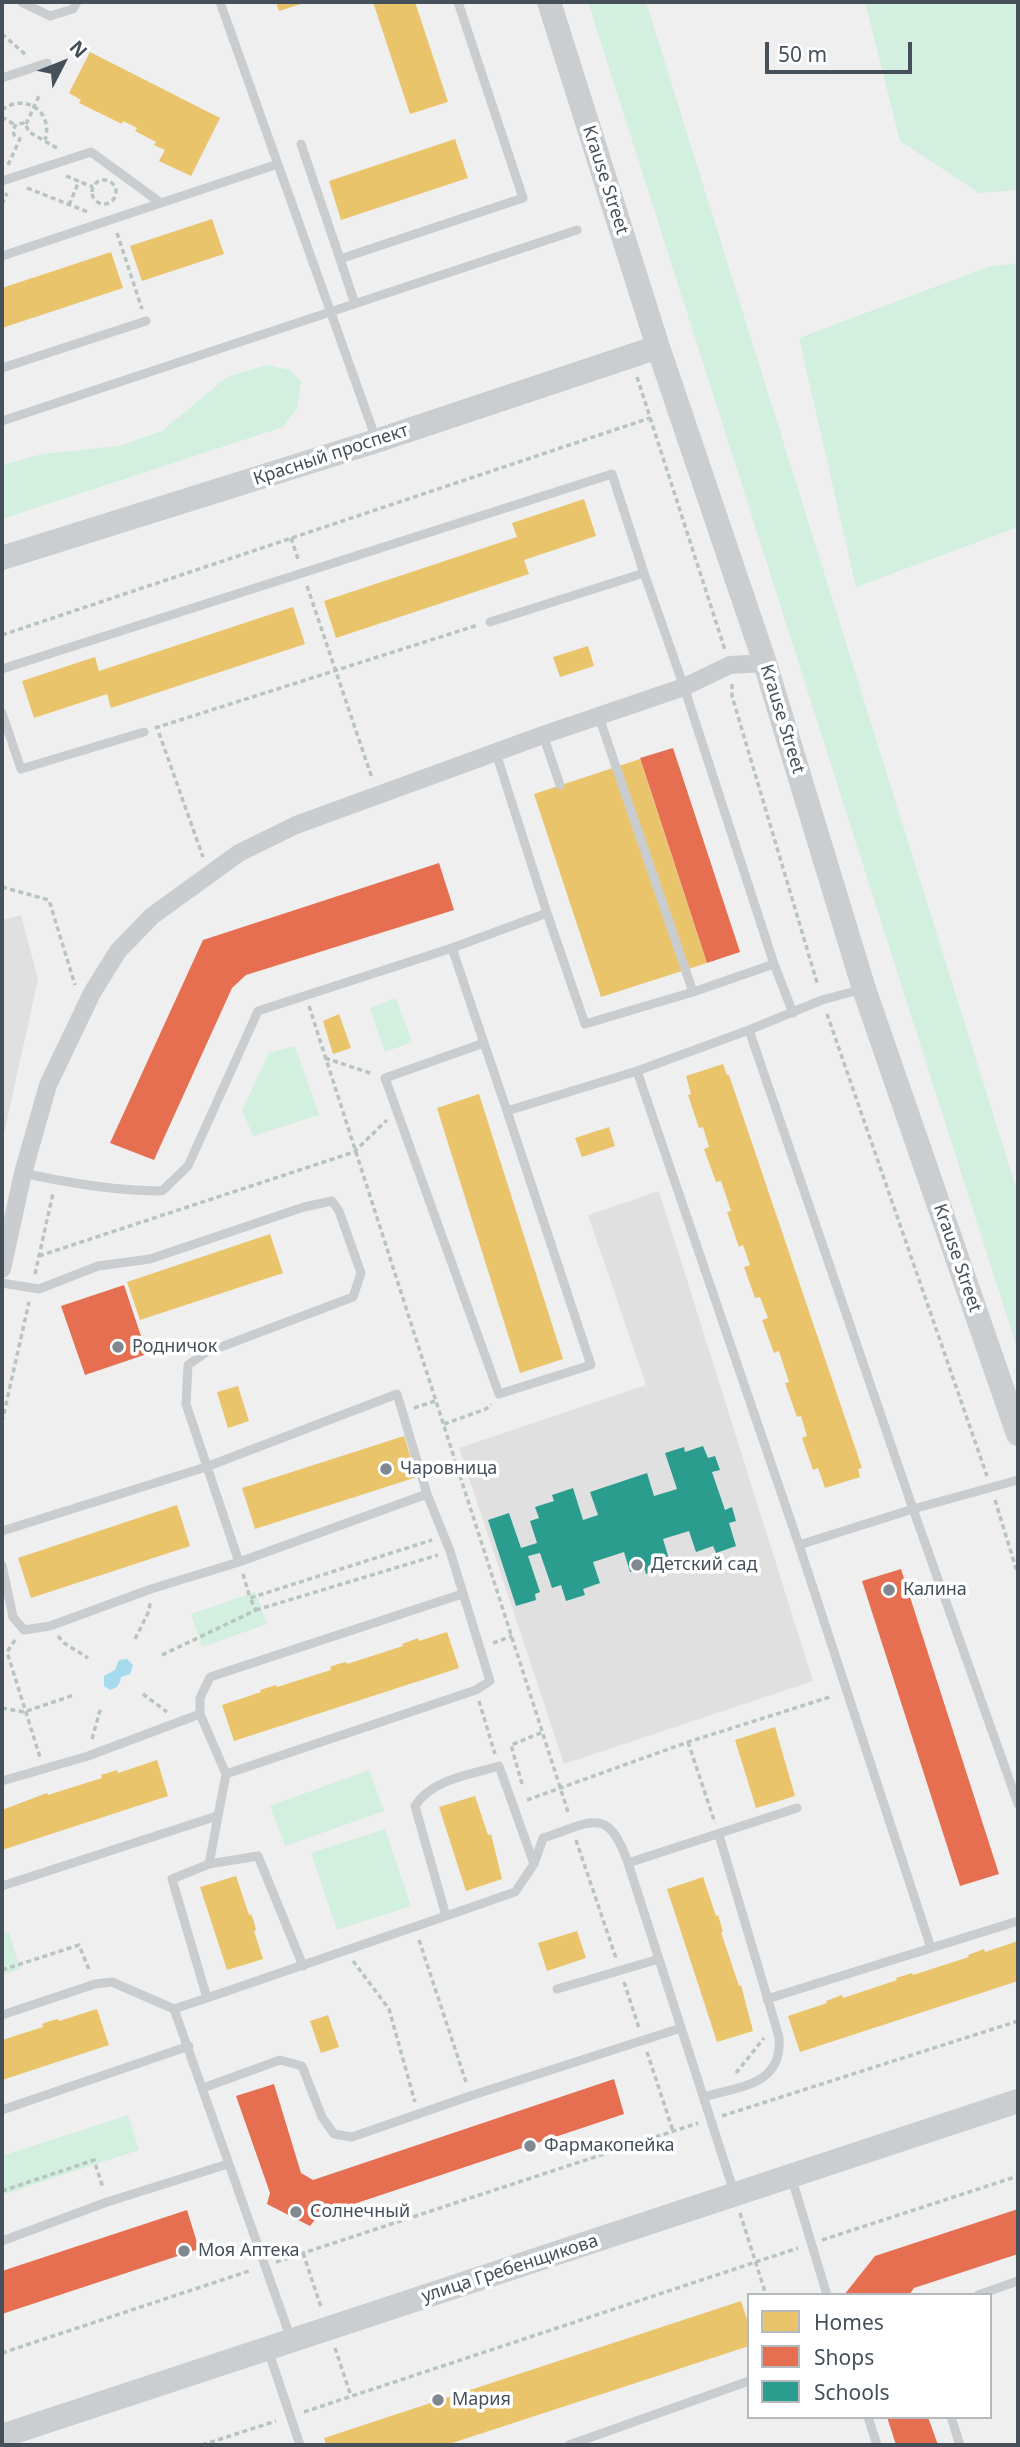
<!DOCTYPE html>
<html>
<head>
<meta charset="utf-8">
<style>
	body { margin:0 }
	#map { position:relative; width:1020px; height:2447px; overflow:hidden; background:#efefef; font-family:"Noto Sans",sans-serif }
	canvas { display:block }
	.frame { position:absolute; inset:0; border:4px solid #46505b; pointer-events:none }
	.legend { position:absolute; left:747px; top:2293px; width:245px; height:126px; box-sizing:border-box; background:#fff; border:2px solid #b5b9bd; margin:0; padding:9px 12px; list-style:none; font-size:21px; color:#46505b }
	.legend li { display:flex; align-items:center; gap:14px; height:35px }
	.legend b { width:35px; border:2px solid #b5b9bd }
	.north { position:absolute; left:28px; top:28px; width:70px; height:70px; -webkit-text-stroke:5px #fff; paint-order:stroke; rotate:48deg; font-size:19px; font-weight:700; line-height:28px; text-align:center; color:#46505b }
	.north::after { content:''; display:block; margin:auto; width:24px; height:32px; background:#46505b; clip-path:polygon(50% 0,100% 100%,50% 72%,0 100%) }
	.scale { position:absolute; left:765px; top:42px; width:147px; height:32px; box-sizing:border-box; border:4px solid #46505b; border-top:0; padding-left:9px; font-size:21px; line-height:24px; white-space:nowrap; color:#46505b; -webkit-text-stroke:5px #fff; paint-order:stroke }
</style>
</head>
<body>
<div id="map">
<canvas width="1020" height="2447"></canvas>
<div class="frame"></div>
<ul class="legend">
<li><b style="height:19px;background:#e9c46a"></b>Homes</li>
<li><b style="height:19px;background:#e76f51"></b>Shops</li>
<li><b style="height:19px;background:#2a9d8f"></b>Schools</li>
</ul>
<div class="north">N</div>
<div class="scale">50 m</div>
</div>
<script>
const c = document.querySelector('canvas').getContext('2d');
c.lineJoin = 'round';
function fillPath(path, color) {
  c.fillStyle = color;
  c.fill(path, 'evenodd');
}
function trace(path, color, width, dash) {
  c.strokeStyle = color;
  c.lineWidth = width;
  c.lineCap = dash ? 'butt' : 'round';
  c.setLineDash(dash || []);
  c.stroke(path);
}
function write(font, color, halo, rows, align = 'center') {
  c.font = font + ' "Noto Sans",sans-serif';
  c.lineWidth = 7;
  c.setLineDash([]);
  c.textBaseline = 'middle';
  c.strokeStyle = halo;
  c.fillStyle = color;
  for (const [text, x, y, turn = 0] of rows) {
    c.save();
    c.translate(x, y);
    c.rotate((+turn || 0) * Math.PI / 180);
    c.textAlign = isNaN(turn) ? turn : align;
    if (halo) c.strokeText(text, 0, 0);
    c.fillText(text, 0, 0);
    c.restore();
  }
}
fillPath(new Path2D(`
	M21 915 38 979 2 1143V920Z
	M659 1191 813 1681 564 1764 459 1448 646 1385 588 1215Z`), '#e1e0e1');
fillPath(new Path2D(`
	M588 2H646L1018 1194V1351Z
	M865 2H1018V190L979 193 900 141Z
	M1018 263V527L856 587 799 338 988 267Z
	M266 365 290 370 301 382 297 408 283 427 2 519V465L42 454 119 446 162 431 227 377Z
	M396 998 412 1042 385 1052 370 1008Z
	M295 1046 319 1115 253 1136 242 1110 269 1053Z
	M255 1592 267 1624 202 1647 191 1614Z
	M369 1770 384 1811 285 1846 270 1806Z
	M385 1829 411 1906 337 1930 311 1853Z
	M9 1932 20 1969 2 1975V1934Z
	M128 2115 139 2150 2 2195V2156Z`), '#d2efdf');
fillPath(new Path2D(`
	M127 1659 133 1665 130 1674 121 1677C120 1685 117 1688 110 1690L104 1686V1676L115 1670 119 1660Z`), '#a6daed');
fillPath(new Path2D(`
	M276 2H307L279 11Z
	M373 2H415L448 102 410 114Z
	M90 52 220 118 191 176 159 161 165 150 154 145 156 142 135 131 137 128 123 121 122 124 79 103 81 100 69 93Z
	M455 139 468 178 341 220 329 181Z
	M212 219 224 254 142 281 130 246Z
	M111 252 123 288 2 328V288Z
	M584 499 596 536 524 560 529 574 336 638 324 601 517 537 512 523Z
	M293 607 305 644 111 708 107 694 34 718 22 681 95 657 99 671Z
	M588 646 594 666 560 677 553 657Z
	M640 759 707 963 601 997 534 794Z
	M339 1014 351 1048 333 1054 323 1021Z
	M723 1064 727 1075H729L862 1468 858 1469 860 1477 825 1488 818 1468 813 1470 802 1438 807 1436 801 1416 797 1417 785 1383 789 1382 779 1351 774 1353 762 1320 768 1318 760 1297 755 1298 744 1267 750 1265 743 1245 739 1247 727 1212 731 1211 721 1181 716 1182 704 1149 709 1147 703 1127 699 1128 688 1095 691 1094 686 1076Z
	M479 1094 563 1359 520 1373 437 1108Z
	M609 1127 615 1146 582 1157 575 1138Z
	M270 1234 283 1273 140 1320 127 1282Z
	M238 1386 249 1421 228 1428 217 1392Z
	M404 1436 417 1477 255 1529 242 1488Z
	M177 1505 190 1546 31 1598 18 1558Z
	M447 1632 459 1668 234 1741 222 1705 261 1692 260 1690 276 1685 277 1687 331 1670 330 1667 338 1664 346 1662 347 1664 403 1646 402 1644 418 1638 419 1641Z
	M775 1727 795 1796 756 1808 735 1740Z
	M157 1760 168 1796 2 1850V1810L47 1793 48 1795 102 1778 101 1775 117 1770 118 1773Z
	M475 1796 488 1835 491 1834 502 1879 466 1891 439 1807Z
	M236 1876 249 1915 251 1914 254 1922 256 1930 254 1931 263 1959 227 1970 200 1887Z
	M703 1877 716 1916 718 1915 723 1932H721L739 1986 741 1985 753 2031 717 2042 667 1889Z
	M577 1931 586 1958 547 1971 538 1943Z
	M1018 1941V1981L800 2052 788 2016 827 2003 826 2001 842 1995 843 1998 897 1980 896 1978 912 1973 913 1975 969 1957 968 1955 984 1949 985 1952Z
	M97 2009 109 2045 2 2080V2040L43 2027 42 2024 50 2021 58 2019 59 2021Z
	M328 2015 339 2047 321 2053 310 2021Z
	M741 2301 749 2325V2346L446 2445H326L324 2438Z`), '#e9c46a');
fillPath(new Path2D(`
	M673 748 740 952 707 963 640 758Z
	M439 863 454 910 246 975 232 988 154 1160 110 1143 203 940Z
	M124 1285 147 1354 85 1375 61 1306Z
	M901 1569 999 1874 960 1886 862 1581Z
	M614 2079 624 2114 318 2216 310 2226 267 2204 270 2193 236 2096 274 2084 301 2173 313 2180Z
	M1018 2209V2254L914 2288 909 2295H844L875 2256Z
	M187 2210 199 2249 2 2314V2271Z
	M887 2417H928L938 2445H896Z`), '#e76f51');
fillPath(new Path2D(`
	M703 1446 708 1458 715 1456 720 1470 712 1472 725 1510 732 1507 736 1521 729 1523 736 1546 716 1553 713 1546 696 1552 689 1531 663 1539 669 1559 653 1564 656 1571 646 1574 644 1567 630 1572 624 1552 593 1562 600 1583 583 1589 585 1595 566 1601 561 1585 552 1588 540 1553 528 1556 540 1592 535 1594 536 1600 516 1606 488 1520 509 1513 521 1548 537 1543 530 1521 539 1518 535 1507 554 1501 552 1495 573 1488 583 1520 598 1515 590 1492 647 1473 654 1496 677 1489 665 1453 684 1447 685 1452Z`), '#2a9d8f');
trace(new Path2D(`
	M2 34 26 55
	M2 110C25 92 54 112 45 140
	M2 117 15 125
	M26 124 39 96
	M8 165 20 139 14 135 13 131 16 124 25 123 29 132 57 148
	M66 176 93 187
	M92 192a12 12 0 1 1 24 0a12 12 0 1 1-24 0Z
	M27 188 88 212
	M2 204 7 193
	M69 205 79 181
	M117 233 142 309
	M637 377 725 650
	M291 538 298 559
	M307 586 372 778
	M2 635 650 418
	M732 684V696L818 986
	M155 728 478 625
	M159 733 203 857
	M2 887 49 900 75 985
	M309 1006 569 1815
	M827 1014 987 1476
	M325 1058 373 1074
	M39 1256 354 1152 387 1120
	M35 1274 53 1193
	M414 1408 435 1401
	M2 1422 29 1302
	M444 1424 486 1409 491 1404
	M995 1500 1018 1575
	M243 1574 250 1598 432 1540
	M256 1610 438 1555
	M58 1636 64 1643 88 1658
	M135 1639 149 1611 150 1603
	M15 1640 7 1652 40 1757
	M493 1643 512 1636
	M162 1655 256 1610 250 1598
	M143 1694 167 1712
	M479 1701 495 1754
	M2 1708 24 1712 74 1695
	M92 1739 101 1707
	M688 1742 715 1823
	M522 1784 511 1745 543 1732
	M527 1800 688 1742 833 1696
	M576 1840 616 1958
	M419 1940 466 2082
	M353 1961 389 2009 415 2102
	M2 1970 79 1945 90 1972
	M624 1982 639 2028
	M647 2052 673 2131
	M736 2073 764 2038
	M722 2116 1018 2021
	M2 2191 94 2160 103 2188
	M740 2213 766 2295
	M822 2240 1018 2176
	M303 2253 321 2307
	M276 2262 698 2123
	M335 2348 351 2396
	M2 2353 252 2270
	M304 2412 798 2248
	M202 2445 276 2421`), '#b7c4c0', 3.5, [5, 3.5]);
trace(new Path2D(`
	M21 2 50 16 73 9 77 2
	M220 2 376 439
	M2 78 47 63
	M301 144 340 259
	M2 181 91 152 161 203 278 164
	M2 256 161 203
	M355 304 340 259 523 198 458 2
	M2 368 146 321
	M2 421 577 230
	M490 622 644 573 684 687 774 964
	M2 669 612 474 644 573
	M2 713 21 769 144 732
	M599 717 693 992
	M543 735 560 785
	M496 753 547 913
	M863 989 822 1000 749 1030 913 1509 1018 1804
	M749 1030 637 1071 799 1545 931 1948
	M484 1043 452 948 547 913 585 1024 693 992 774 964 793 1013
	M507 1111 484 1043 385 1078 499 1394 591 1365 507 1111 637 1071
	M23 1173C68 1183 116 1191 162 1191L188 1166 258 1011 452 948
	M2 1283 39 1289 98 1266 150 1259 304 1207 332 1201 339 1211 361 1273 353 1297 205 1353 188 1365 186 1404 239 1562
	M2 1531 206 1467 397 1394 427 1494 239 1562 151 1589 50 1626 24 1630 13 1617 2 1565
	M799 1545 913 1509 1018 1480
	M200 1714V1698L210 1677 462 1594
	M226 1774 476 1690 490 1681 450 1551 427 1494
	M2 1781 88 1756 200 1714 226 1774 209 1864 172 1879 207 1998 174 2009
	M209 1864 258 1856 303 1966
	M534 1864 499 1766C470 1775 432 1779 415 1806L446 1916 515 1892 534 1864 543 1838C592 1822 608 1805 628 1863
	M2 1886 217 1816
	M557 1989 659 1959
	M207 1998 446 1916
	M767 1999 1018 1921
	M2 2015 95 1984 112 1982 174 2009 291 2339
	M203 2088 280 2060 302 2066 322 2117 334 2134 352 2137 470 2096 681 2028
	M704 2097C741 2086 783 2085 779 2037L719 1835
	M2 2110 189 2046
	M791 2176 827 2295
	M734 2192 628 1863 797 1808
	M2 2241 107 2202 228 2164
	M978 2295 1018 2281
	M268 2350 300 2445
	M868 2417 877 2445
	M951 2417 960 2445
	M569 2445 749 2381`), '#cacdd0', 9);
trace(new Path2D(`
	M2 1269 23 1173 48 1085 92 993 118 951 152 916 239 853 296 825 543 735 684 687 730 665 765 663`), '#cacdd0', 18);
trace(new Path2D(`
	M549 2 658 347 765 663 864 989 1018 1434
	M2 558 376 441 658 347
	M2 2436 1018 2101`), '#caced1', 24);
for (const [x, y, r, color] of [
	[118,1347,7,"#81888f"],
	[386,1469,7,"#81888f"],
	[637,1565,7,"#81888f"],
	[889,1590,7,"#81888f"],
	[530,2146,7,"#81888f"],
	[296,2212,7,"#81888f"],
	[184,2251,7,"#81888f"],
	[438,2400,7,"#81888f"]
]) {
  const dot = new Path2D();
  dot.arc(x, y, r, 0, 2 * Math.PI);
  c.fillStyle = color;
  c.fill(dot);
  trace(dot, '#fff', 2.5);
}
write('18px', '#46505b', '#fff', [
	["Krause Street",605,180,72],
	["Красный проспект",331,455,-18],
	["Krause Street",782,719,73],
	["Krause Street",957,1258,71],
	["улица Гребенщикова",510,2269,-18]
]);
write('18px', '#46505b', '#fff', [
	["Родничок",132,1347],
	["Чаровница",400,1469],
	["Детский сад",651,1565],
	["Калина",903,1590],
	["Фармакопейка",544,2146],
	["Солнечный",310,2212],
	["Моя Аптека",198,2251],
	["Мария",452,2400]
], 'left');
</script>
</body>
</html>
